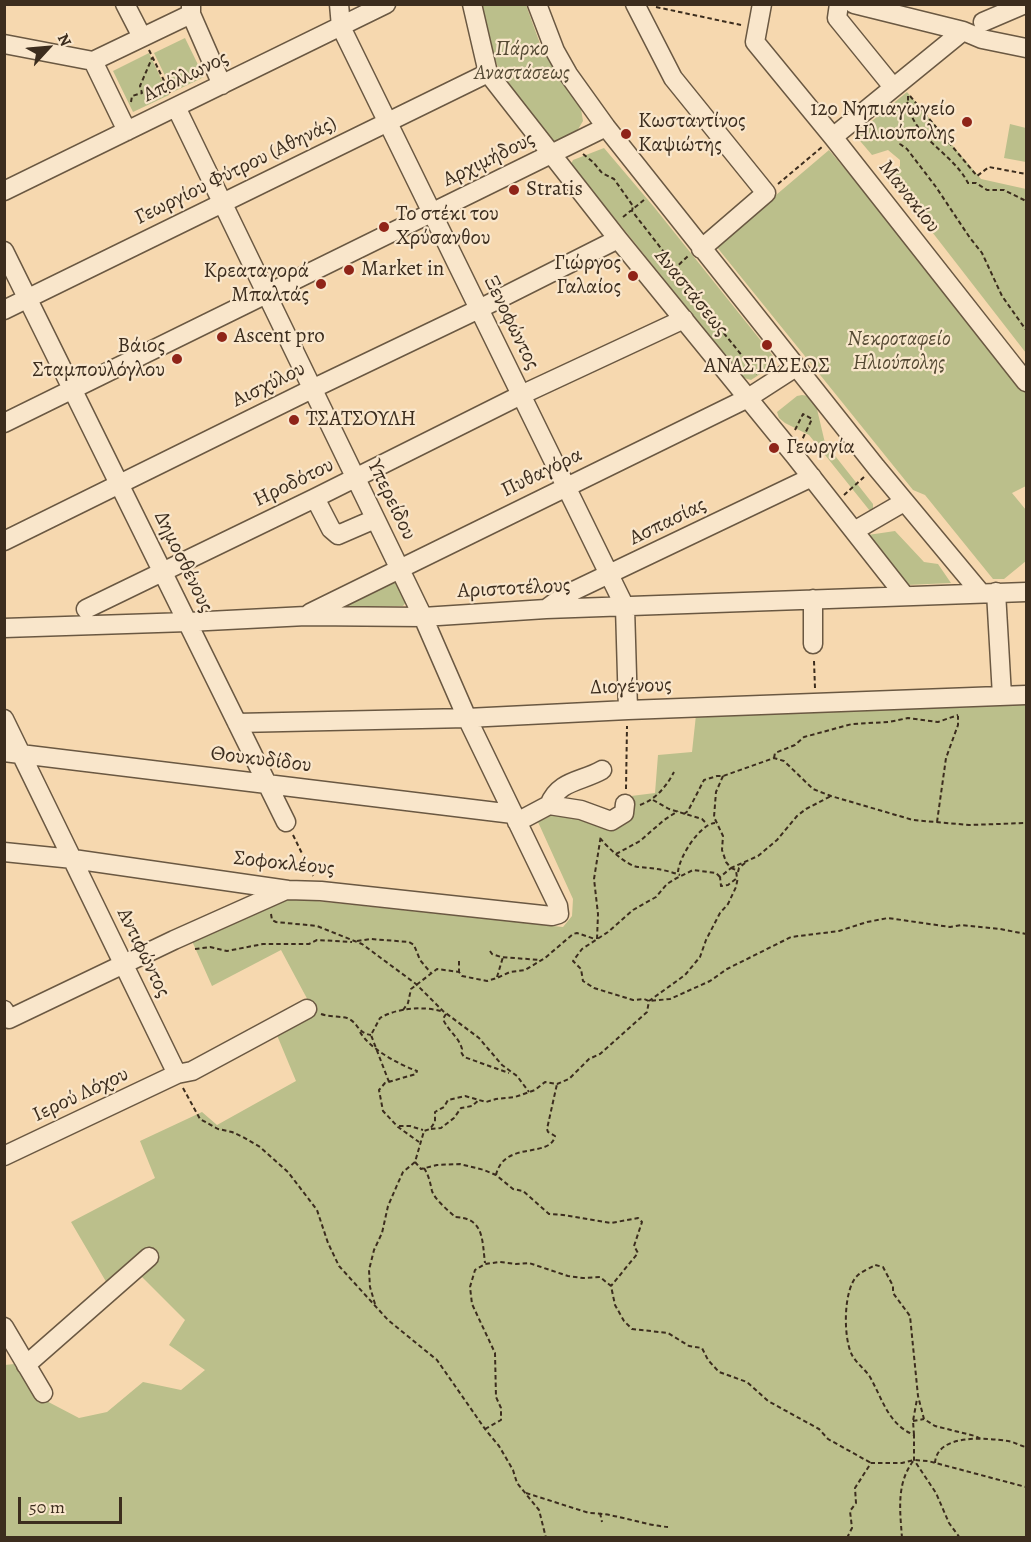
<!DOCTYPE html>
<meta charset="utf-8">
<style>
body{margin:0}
#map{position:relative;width:1031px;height:1542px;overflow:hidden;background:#f6d8af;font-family:Alegreya,serif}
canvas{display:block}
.frame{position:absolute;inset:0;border:6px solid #3c2d1e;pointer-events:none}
.north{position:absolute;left:18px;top:18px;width:60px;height:60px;-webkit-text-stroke:4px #f9e6cb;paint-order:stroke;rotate:64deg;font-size:16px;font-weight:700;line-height:24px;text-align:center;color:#3c2d1e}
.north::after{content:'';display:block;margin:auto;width:21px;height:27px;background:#3c2d1e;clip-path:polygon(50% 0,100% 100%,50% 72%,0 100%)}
.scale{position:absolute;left:18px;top:1497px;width:104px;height:27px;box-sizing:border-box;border:3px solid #3c2d1e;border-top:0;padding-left:8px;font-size:18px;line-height:21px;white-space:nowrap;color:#3c2d1e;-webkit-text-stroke:4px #f9e6cb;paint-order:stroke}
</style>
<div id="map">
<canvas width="1031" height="1542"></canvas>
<div class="frame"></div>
<div class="north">N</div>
<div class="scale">50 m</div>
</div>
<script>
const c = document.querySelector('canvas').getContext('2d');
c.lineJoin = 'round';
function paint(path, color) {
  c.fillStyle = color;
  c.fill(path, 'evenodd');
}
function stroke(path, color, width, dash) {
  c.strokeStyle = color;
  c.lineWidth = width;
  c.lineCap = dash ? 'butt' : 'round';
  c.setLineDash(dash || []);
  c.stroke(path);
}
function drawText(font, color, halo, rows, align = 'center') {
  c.font = font + ' Alegreya,serif';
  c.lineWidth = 4.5;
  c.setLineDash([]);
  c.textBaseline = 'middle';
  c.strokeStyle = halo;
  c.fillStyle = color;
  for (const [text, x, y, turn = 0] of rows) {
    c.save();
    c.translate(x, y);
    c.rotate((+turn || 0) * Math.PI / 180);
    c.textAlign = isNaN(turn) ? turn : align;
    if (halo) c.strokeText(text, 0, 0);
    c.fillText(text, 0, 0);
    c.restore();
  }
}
const green = new Path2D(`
 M482,5H526L543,52L581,109L583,121L577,131L557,142L551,140L501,75L494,57Z
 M185,38L204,77L173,92L154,53Z
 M149,53L169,95L133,112L113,71Z
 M907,92L981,179L1026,189V353L891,179L900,166V160L888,150L872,155L855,135Z
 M1010,124L1026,128V162L1004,158Z
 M604,148L654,207L774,357V365L751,380L744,378L571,164L573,160Z
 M829,150L952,296L1026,392V486L1012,493L1026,510V561L1004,579H993L925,495L913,490L716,246Z
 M802,395L808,396L817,409L825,443L873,504V511H870L809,435L785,423L779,418L777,412L797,396Z
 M895,531L924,562L938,564L951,583L907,585L868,535Z
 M394,576L407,601L403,606L348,607L345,601Z
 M1026,701V1537L5,1538V1365L14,1364L35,1395L79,1418L107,1412L143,1382L181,1390L205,1370L169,1345L185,1320L141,1276L108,1285L71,1222L155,1178L140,1141L202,1112L217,1125L296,1081L274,1028L311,1006L281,950L212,986L192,941L288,898L563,927L572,916L573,899L538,822L556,813L631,812V796L655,793L658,755L692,752L696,715Z`);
const path = new Path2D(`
 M656,7L741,25
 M149,50L170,93
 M908,96C907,136 952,151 968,183H976L987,190H1004L1026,201
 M910,96L977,176L989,167L1026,174
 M131,102L132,96L142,93L140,86L152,58
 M908,102L899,114L902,129L900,144L907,149L936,187L970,238L982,253L1002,296L1026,330
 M583,154L593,162L602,173L614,179L633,206L632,211L688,283V289L757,374
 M778,184L822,147
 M623,217L644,200
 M668,275L688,256
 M795,430L803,414L812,419L802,440
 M819,459L837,443
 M844,495L864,477
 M814,661L815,688
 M774,758L775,753L795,745L804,737L852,724L889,722L908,718L938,722L958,715
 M723,776L716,792L714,817L723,836L722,850L726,862L731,868L758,856L777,840L797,816L806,809L831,796
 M626,789L627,726
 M653,800L669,809L702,819L707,824
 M640,805C656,799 666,787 674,772
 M684,814L688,811L704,780L717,776H723L774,758L784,761L813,789L831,796L913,820L969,825L1026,823
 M937,822L946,758L958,725V716
 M293,835L313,876
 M600,838C607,847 627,866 638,867C653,868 667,870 680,875
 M616,854L640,841L664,820L678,811
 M731,868L736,870L737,878L728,885L721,886L720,877Z
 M678,872C679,857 700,824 715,823
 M738,872L739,868L745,863
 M720,877L716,873L693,870L675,879L667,884L656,897L633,910L608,932L582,949L573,961L581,969L583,981L594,988L633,1000L644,999L649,1001L670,999L710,981L727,969L791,937L839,931L867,922L888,918L950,927L961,925L1000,929L1026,934
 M271,914L272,920L276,922L317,926L362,944L416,984L443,1011L479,1038L502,1065L517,1076L529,1092
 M597,939L598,914L594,879L601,835
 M357,941L371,939L409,942L414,945L420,960L431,973
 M195,949L210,947L227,951L263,944H309L317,940L352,942
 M490,951L492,954L501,957L540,960
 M459,961V972
 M497,977L503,957
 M403,1010L408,1003L411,989L437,969L459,972L462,976L487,981L497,978L510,972L525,970L545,958L573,934L577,933L595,939
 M321,1014C330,1017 339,1016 347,1018C358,1022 357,1033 371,1035
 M446,1014L443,1019C448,1031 459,1037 462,1049L461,1052L464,1057L509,1073
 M360,1032C370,1049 398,1064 417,1071L416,1074L385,1083L379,1090L383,1111L398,1127L419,1142
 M389,1082L371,1035L380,1018C397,1008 422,1006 441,1011
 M183,1088L200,1119L218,1129L232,1132L243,1137L260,1147L288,1172L317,1210L328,1243L339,1266L388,1320L437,1360L485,1429L499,1446L513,1470L517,1483L539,1510L546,1538
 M399,1126H410L423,1130
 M431,1129L441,1128L454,1118L461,1108L472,1106L479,1100
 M415,1162L421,1169L437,1165L460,1164L484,1170L496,1175L513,1189L523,1191L549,1214L563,1215L611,1223L638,1218L642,1222L634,1246L638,1253L611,1286
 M424,1168C429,1176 430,1182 432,1191C435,1200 448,1210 455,1217C484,1218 482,1239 485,1263
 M496,1175C504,1140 550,1159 555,1136L548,1132L547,1129L557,1084
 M375,1304L370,1287L369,1270L374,1250L382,1233L388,1206L398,1183L403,1172L415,1162L424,1131L430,1129L435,1122V1112L444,1107L448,1100L465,1096L486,1102L496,1099L515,1097L535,1090L545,1082L557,1084L569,1079L589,1059L600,1054L647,1012L649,1001L685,975L700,957L706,940L720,913L728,904L736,887L738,877
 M913,1421L924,1419
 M485,1429L501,1420V1408L496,1397L495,1353L472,1304L470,1287L475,1270L485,1264L500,1262L516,1264L529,1263L568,1276L583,1278L600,1277L611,1286L615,1305L624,1321L632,1329L668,1333L689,1346L702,1348L708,1360L719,1372L747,1382L768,1401L819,1429L828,1439L871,1463
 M914,1435L913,1421L917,1399
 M935,1463C937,1433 987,1438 1008,1441C1015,1442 1020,1446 1026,1447
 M526,1493L589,1513C615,1513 642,1525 668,1527
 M600,1513L602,1522
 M847,1538L852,1528L850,1511L856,1503L855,1488L871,1463H902L914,1460
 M902,1538C900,1510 896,1483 914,1460L928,1461L1026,1487
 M960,1538L949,1523L936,1493L914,1460V1435C888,1424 883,1400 870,1377C865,1369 857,1364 852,1355C843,1338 843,1288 858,1275C863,1271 870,1268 875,1265L883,1267L893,1286V1293L910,1316L918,1396L924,1419L935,1426L975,1436L983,1440`);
const minor = new Path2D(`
 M125,4L142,37
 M191,4V14L222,85
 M339,4L341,27L625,607L628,710
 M472,4L488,73L618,239L795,456L905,596
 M537,4L555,51L568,74L606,127L876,467L980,592
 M635,4L673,78L766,193L701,249
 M762,4L755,42L833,137L1026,382
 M839,4L837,18L893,87
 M854,4L963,31L982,39L1026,48
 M983,22L1025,4
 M4,44L93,61
 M93,61L191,14
 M93,61L127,131
 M833,137L963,31
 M4,191L386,4
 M4,251L286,822
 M4,310L488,73
 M4,423L606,127
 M315,498L331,529L338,535L375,519
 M854,531L904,502
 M4,541L312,389L479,309L618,239
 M996,592L1002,696
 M813,599V644
 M86,609L315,498L521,395L684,319
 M546,609L565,595L812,477
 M310,613L748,398L796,367
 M4,628L188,622L306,616L423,617L546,609L1026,592
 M4,719L177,1074
 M237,723L467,718L628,710L1026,695
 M4,752L513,814
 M549,805C559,780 581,782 602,770
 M517,822L549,805L581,810L611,821L624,813L625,804
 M4,852L73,859L288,890L321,891L552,916L559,914L558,906L467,718L423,617L176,107
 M4,1010L9,1019L174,940L286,890
 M4,1156L177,1074L192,1071L307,1009
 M4,1327L43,1393
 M26,1365L149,1257`);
const markers = [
 [967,122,6,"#8f2418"],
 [626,134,6,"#8f2418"],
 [514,190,6,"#8f2418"],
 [384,227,6,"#8f2418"],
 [349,270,6,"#8f2418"],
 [633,276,6,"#8f2418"],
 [321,284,6,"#8f2418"],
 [222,337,6,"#8f2418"],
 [767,345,6,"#8f2418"],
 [177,359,6,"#8f2418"],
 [294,420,6,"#8f2418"],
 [774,448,6,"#8f2418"]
];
const parkNames = [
 ["Πάρκο",522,50],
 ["Αναστάσεως",522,74],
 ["Νεκροταφείο",899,340],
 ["Ηλιούπολης",899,364]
];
const streetNames = [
 ["Απόλλωνος",186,77,-26],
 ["Αρχιμήδους",489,160,-26],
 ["Γεωργίου Φύτρου (Αθηνάς)",236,171,-26],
 ["Μανακίου",909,197,52],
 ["Αναστάσεως",691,293,51],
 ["Ξενοφώντος",511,323,64],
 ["Αισχύλου",269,385,-26],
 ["Πυθαγόρα",542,473,-26],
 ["Ηροδότου",294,483,-26],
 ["Υπερείδου",391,500,64],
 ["Ασπασίας",668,522,-26],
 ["Δημοσθένους",183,562,64],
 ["Αριστοτέλους",514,589,-3],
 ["Διογένους",631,687,-2],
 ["Θουκυδίδου",261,760,7],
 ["Σοφοκλέους",284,864,6],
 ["Αντιφώντος",143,953,64],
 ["Ιερού Λόχου",81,1095,-25]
];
const poiNames = [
 ["12ο Νηπιαγωγείο",955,110,"right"],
 ["Ηλιούπολης",955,134,"right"],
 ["Κωσταντίνος",638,122],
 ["Καψιώτης",638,146],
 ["Stratis",526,190],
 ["Το στέκι του",396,215],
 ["Χρύσανθου",396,239],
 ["Γιώργος",621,264,"right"],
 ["Γαλαίος",621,288,"right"],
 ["Market in",361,270],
 ["Κρεαταγορά",309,272,"right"],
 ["Μπαλτάς",309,296,"right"],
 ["Ascent pro",234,337],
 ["Βάιος",165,347,"right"],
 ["Σταμπουλόγλου",165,371,"right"],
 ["ΑΝΑΣΤΑΣΕΩΣ",767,367,"center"],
 ["ΤΣΑΤΣΟΥΛΗ",306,420],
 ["Γεωργία",786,448]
];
paint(green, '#bbbf8b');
stroke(minor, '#6a5842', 21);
stroke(path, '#3c2d1e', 2, [4.5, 3]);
stroke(minor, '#f9e6cb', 18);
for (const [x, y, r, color] of markers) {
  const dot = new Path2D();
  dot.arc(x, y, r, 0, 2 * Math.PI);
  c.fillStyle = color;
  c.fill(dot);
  stroke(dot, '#f9e6cb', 2);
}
drawText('italic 21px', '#554a34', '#f9e6cb', parkNames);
drawText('21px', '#3c2d1e', '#f9e6cb', streetNames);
drawText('21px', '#3c2d1e', '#f9e6cb', poiNames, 'left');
</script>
